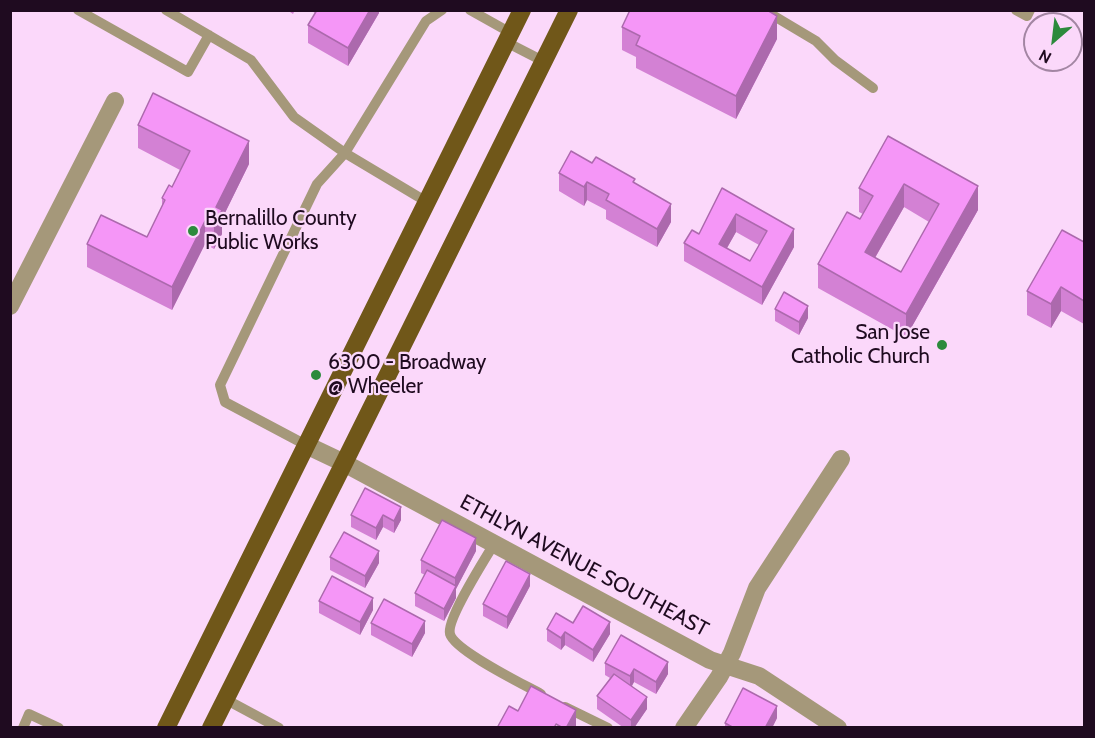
<!DOCTYPE html>
<style>
body{margin:0}
#map{position:relative;width:1095px;height:738px;overflow:hidden;background:#fbd8fa;font-family:Cabin,sans-serif}
canvas{display:block}
.frame{position:absolute;inset:0;border:12px solid #1f0b20;pointer-events:none}
.north{position:absolute;left:1023px;top:12px;width:60px;height:60px;box-sizing:border-box;background:#fbd8fa;border:2px solid #a386a3;border-radius:50%;rotate:208deg;font-size:16px;font-weight:700;line-height:24px;text-align:center;color:#1f0b20}
.north::after{content:'';display:block;margin:auto;width:21px;height:27px;background:#2c8a3c;clip-path:polygon(50% 0,100% 100%,50% 72%,0 100%)}
</style>
<div id="map">
<canvas width="1095" height="738"></canvas>
<div class="frame"></div>
<div class="north">N</div>
</div>
<script>
const c = document.querySelector('canvas').getContext('2d');
c.lineJoin = 'round';
function stroke(path, color, width, dash) {
  c.strokeStyle = color;
  c.lineWidth = width;
  c.lineCap = dash ? 'butt' : 'round';
  c.setLineDash(dash || []);
  c.stroke(path);
}
function paint(path, color) {
  c.fillStyle = color;
  c.fill(path, 'evenodd');
}
function drawText(font, color, halo, rows, align = 'center') {
  c.font = font + ' Cabin,sans-serif';
  c.lineWidth = 4.5;
  c.setLineDash([]);
  c.textBaseline = 'middle';
  c.strokeStyle = halo;
  c.fillStyle = color;
  for (const [text, x, y, turn = 0] of rows) {
    c.save();
    c.translate(x, y);
    c.rotate((+turn || 0) * Math.PI / 180);
    c.textAlign = isNaN(turn) ? turn : align;
    if (halo) c.strokeText(text, 0, 0);
    c.fillText(text, 0, 0);
    c.restore();
  }
}
const lane = new Path2D(`
 M78,10L188,72L209,35
 M166,10L251,60L294,117L345,153L427,202
 M470,10L511,33
 M764,10L816,41L835,60L873,88
 M1016,10L1027,16L1030,10
 M506,42L543,61
 M306,445L225,402L220,385L317,184L345,153L426,21L442,10
 M494,544C485,559 446,620 450,634C455,651 523,684 541,694
 M225,699L279,728
 M565,707L608,728
 M23,728L29,714L59,728`);
const street = new Path2D(`
 M10,306L115,101
 M306,445L344,463L710,660L759,676L838,728
 M684,728L719,677L732,653L757,588L841,459`);
const primary = new Path2D(`
 M166,728L522,10
 M211,728L344,463L569,10`);
const wall = new Path2D(`
 M287,10H295L293,14Z
 M310,10H379V13L348,66L308,43V25L315,13Z
 M622,27L777,39L736,119L636,68V57L622,50Z
 M138,125L249,164L222,219V234L214,249L205,244L172,310L87,267V244L147,237L162,206V198L172,187L180,170L138,148Z
 M888,136L978,210L906,337L818,288V264L860,219L863,214L859,212V188ZM904,207L929,222L901,272L875,258Z
 M592,163L635,184L671,222L657,247L606,219V210L587,200L584,206L559,191V173Z
 M722,188L794,247L762,305L684,261V243L699,234ZM736,232L759,245L750,261L727,248Z
 M1084,242V324L1061,311L1051,328L1027,315V291Z
 M775,309L808,318L799,335L775,321Z
 M365,488L401,520L394,533L383,527L376,540L351,527V515Z
 M476,551L456,589V598L444,621L415,606V593L425,575L421,573V560Z
 M330,557L379,563L365,588L330,570Z
 M530,586L507,629L483,616V604Z
 M319,601L373,610L360,635L319,613Z
 M371,623L425,633L412,657L371,635Z
 M573,623L610,634L593,662L565,645L561,650L547,641V629Z
 M605,663L668,674L656,694L634,682L632,686L647,709L634,728H624L597,709V696L610,678L605,675Z
 M777,718L772,728H725V723Z`);
const shadedWall = new Path2D(`
 M370,10H379V13L348,66V48Z
 M777,16V39L736,119V96Z
 M249,141V164L222,219V234L214,249V226L216,207Z
 M587,182V200L584,206V187Z
 M904,184V207L865,275V252Z
 M978,186V210L906,337V314Z
 M671,204V222L657,247V229Z
 M736,214V232L719,262V244Z
 M205,221V244L172,310V287Z
 M794,229V247L762,305V287Z
 M1061,287V311L1051,328V304Z
 M808,306V318L799,335V322Z
 M401,507V520L394,533V521Z
 M383,515V527L376,540V528Z
 M476,538V551L456,589V598L444,621V609L455,588V578Z
 M379,551V563L365,588V576Z
 M530,574V586L507,629V617Z
 M373,598V610L360,635V622Z
 M425,621V633L412,657V644Z
 M610,622V634L593,662V650Z
 M565,632V645L561,650V638Z
 M668,662V674L656,694V682Z
 M634,669V682L630,689V676Z
 M647,697V709L634,728H631V720Z
 M777,706V718L772,728H765Z
 M576,710V728H566Z`);
const building = new Path2D(`
 M317,10H370L348,48L308,25Z
 M630,10H767L777,16L736,96L636,45L640,36L622,27Z
 M153,93L249,141L216,207L222,210L214,226L205,221L172,287L87,244L101,215L147,237L165,200L162,198L169,185L172,187L190,151L138,125Z
 M888,136L978,186L906,314L818,264L847,212L860,219L873,196L859,188ZM904,184L939,204L901,272L865,252Z
 M571,151L592,163L596,157L635,179L633,182L671,204L657,229L606,200L609,194L587,182L584,187L559,173Z
 M722,188L794,229L762,287L684,243L692,230L699,234ZM736,214L767,231L750,261L719,244Z
 M1062,230L1084,242V301L1061,287L1051,304L1027,291Z
 M784,292L808,306L799,322L775,309Z
 M365,488L401,507L394,521L383,515L376,528L351,515Z
 M442,520L476,538L455,578L421,560Z
 M344,532L379,551L365,576L330,557Z
 M506,561L530,574L507,617L483,604Z
 M427,570L456,586L444,609L415,593Z
 M332,576L373,598L360,622L319,601Z
 M384,599L425,621L412,644L371,623Z
 M583,606L610,622L593,650L565,632L561,638L547,629L556,613L573,623Z
 M621,635L668,662L656,682L634,669L630,676L605,663Z
 M614,674L647,697L631,720L597,696Z
 M531,686L576,710L566,728H563L556,724L554,728H497L509,706L518,711Z
 M743,688L777,706L765,728H734L725,723Z`);
const markers = [
 [193,231,6,"#2c8a3c"],
 [942,345,6,"#2c8a3c"],
 [316,375,6,"#2c8a3c"]
];
const poiNames = [
 ["Bernalillo County",205,219],
 ["Public Works",205,243],
 ["San Jose",930,333,"right"],
 ["Catholic Church",930,357,"right"],
 ["6300 - Broadway",328,363],
 ["@ Wheeler",328,387]
];
const streetNames = [
 ["ETHLYN AVENUE SOUTHEAST",584,566,28]
];
stroke(lane, '#a5987a', 10);
stroke(street, '#a5987a', 18);
stroke(primary, '#705719', 18);
paint(wall, '#d381d4');
paint(shadedWall, '#ac69ad');
paint(building, '#f596f7');
stroke(building, '#ac69ad', 1.5);
for (const [x, y, r, color] of markers) {
  const dot = new Path2D();
  dot.arc(x, y, r, 0, 2 * Math.PI);
  c.fillStyle = color;
  c.fill(dot);
  stroke(dot, '#fbd8fa', 2);
}
drawText('21px', '#1f0b20', '#fbd8fa', poiNames, 'left');
drawText('21px', '#1f0b20', '#fbd8fa', streetNames);
</script>
